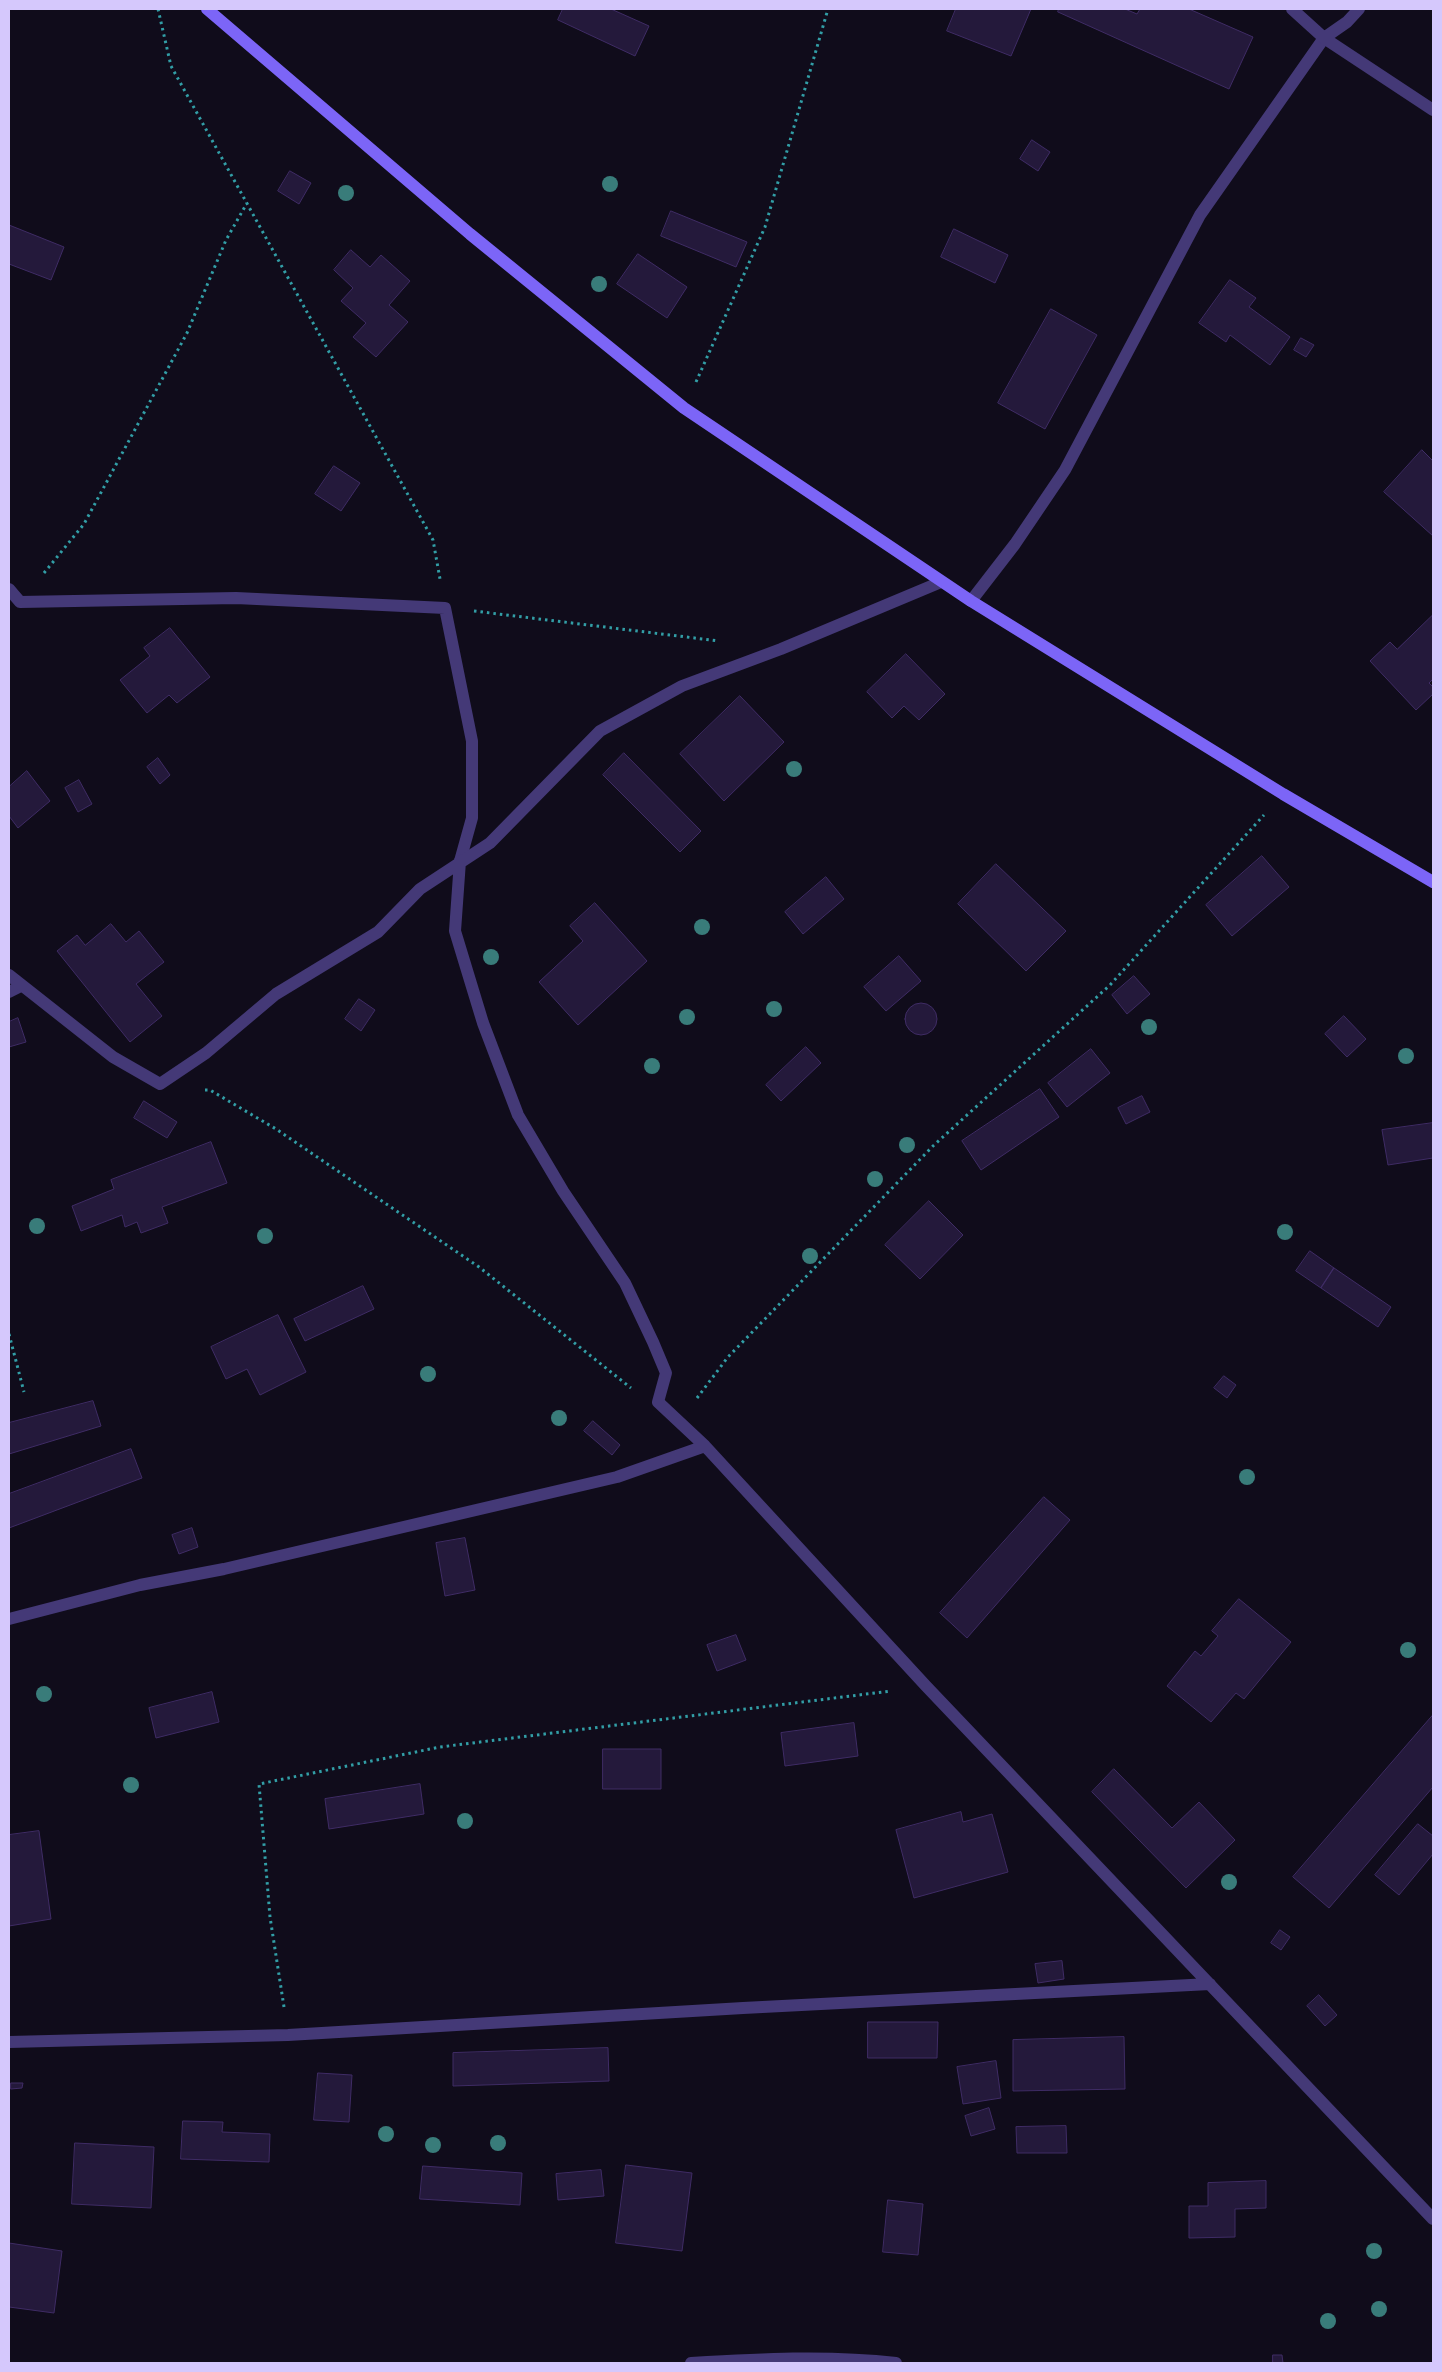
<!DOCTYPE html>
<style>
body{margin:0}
#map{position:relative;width:1442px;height:2372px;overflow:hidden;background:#100c1b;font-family:"Source Sans 3",sans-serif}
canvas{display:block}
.frame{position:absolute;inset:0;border:10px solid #d5c8fc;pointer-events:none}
</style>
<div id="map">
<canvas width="1442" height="2372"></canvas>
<div class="frame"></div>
</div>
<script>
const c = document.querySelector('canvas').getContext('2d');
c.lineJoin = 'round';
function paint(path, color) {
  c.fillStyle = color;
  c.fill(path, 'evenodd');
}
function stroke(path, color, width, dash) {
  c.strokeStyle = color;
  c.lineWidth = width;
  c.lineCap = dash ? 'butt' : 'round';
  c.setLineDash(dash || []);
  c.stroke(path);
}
const building = new Path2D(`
 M563,9H611L649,26L635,56L558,20Z
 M956,9H1031L1011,56L947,31Z
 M1059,9H1125L1137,14L1140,9H1189L1253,37L1229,89L1058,12Z
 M1032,140L1050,152L1038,171L1020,159Z
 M290,171L311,183L299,204L278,191Z
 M671,211L747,242L736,267L661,236Z
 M9,225L64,247L51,280L9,264Z
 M954,229L1008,255L995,283L941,257Z
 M351,250L370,267L381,255L410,281L389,305L408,322L376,357L353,337L366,323L341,301L353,288L334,270Z
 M638,254L687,287L667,318L617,284Z
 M1230,280L1256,298L1249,307L1290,337L1270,365L1230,335L1226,342L1199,323Z
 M1051,309L1097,335L1045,429L998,403Z
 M1301,338L1314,345L1306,357L1294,350Z
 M1422,450L1433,461V536L1384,492Z
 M334,466L360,483L341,511L315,494Z
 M1433,615V679L1429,683L1433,687V694L1416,710L1370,661L1390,642L1397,649Z
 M170,628L210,677L177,703L169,695L147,713L120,680L150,656L144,648Z
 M906,654L945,694L919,720L904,706L892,718L867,692Z
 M740,696L784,742L724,801L680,754Z
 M624,753L701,831L680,852L603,775Z
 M158,758L170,775L160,784L147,767Z
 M27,771L50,801L18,828L9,816V787Z
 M79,780L92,804L78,812L65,788Z
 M1262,856L1289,887L1232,936L1206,905Z
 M996,864L1066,931L1026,971L958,904Z
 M826,877L844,899L803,934L785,912Z
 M595,903L647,961L578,1025L539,982L583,941L570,926Z
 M111,924L126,942L139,931L164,962L136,984L162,1016L130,1042L57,951L77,935L85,945Z
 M899,956L921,981L886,1011L864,987Z
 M1134,976L1150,994L1127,1014L1112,995Z
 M359,999L375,1010L361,1031L345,1019Z
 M905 1019a16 16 0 1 1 32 0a16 16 0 1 1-32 0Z
 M1344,1016L1366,1039L1347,1057L1325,1034Z
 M18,1018L26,1042L9,1047V1022Z
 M806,1047L821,1063L781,1101L766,1085Z
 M1091,1049L1110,1073L1067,1107L1048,1083Z
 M1040,1089L1059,1117L981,1170L962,1141Z
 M1142,1096L1150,1112L1126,1124L1118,1108Z
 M144,1101L177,1122L167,1138L134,1118Z
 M1433,1123V1158L1388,1165L1382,1130Z
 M211,1142L227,1183L162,1207L168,1223L141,1233L137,1222L125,1227L122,1215L81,1231L72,1206L114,1189L111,1180Z
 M929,1201L963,1235L920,1279L885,1245Z
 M1310,1251L1334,1268L1321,1288L1296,1271Z
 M1334,1268L1391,1307L1378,1327L1321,1288Z
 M363,1286L374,1309L305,1341L294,1319Z
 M278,1315L306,1372L260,1395L247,1369L226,1379L211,1347Z
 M1224,1376L1236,1385L1227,1398L1214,1388Z
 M93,1401L101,1426L9,1454V1423Z
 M593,1421L620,1445L612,1455L584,1431Z
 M131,1449L142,1478L9,1528V1494Z
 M1044,1497L1070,1520L967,1638L940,1613Z
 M192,1528L198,1547L179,1554L172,1535Z
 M465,1538L475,1590L445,1596L436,1543Z
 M1239,1599L1291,1642L1244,1699L1236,1693L1211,1722L1167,1686L1195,1651L1201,1656L1218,1636L1212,1631Z
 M736,1635L746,1660L717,1671L707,1645Z
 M212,1692L219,1722L156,1738L149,1708Z
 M1433,1715V1787L1329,1908L1293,1877Z
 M854,1723L858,1756L785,1766L781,1733Z
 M603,1749H661V1789H603Z
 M1114,1769L1172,1828L1199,1802L1235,1840L1186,1888L1092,1792Z
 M420,1784L424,1814L329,1829L325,1799Z
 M961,1812L963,1822L992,1814L1008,1872L914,1898L896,1830Z
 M1418,1824L1433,1836V1854L1399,1895L1375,1875Z
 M39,1831L51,1919L9,1926V1835Z
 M1280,1930L1290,1937L1281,1950L1271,1943Z
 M1062,1961L1064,1979L1038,1983L1035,1964Z
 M1319,1995L1337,2015L1325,2026L1307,2006Z
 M868,2022H938L937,2058H868Z
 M1124,2037L1125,2089L1013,2091V2040Z
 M608,2048L609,2081L453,2086V2053Z
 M996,2061L1001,2098L963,2104L957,2067Z
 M318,2073L352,2075L349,2122L314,2120Z
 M11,2083H23L22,2088L11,2089Z
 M989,2108L995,2129L971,2136L965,2116Z
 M183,2121L223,2122L222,2132L270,2134L269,2162L181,2159Z
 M1066,2126L1067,2153H1017L1016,2127Z
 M75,2143L154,2147L151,2208L72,2204Z
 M626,2165L692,2173L682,2251L616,2243Z
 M423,2166L522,2173L520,2205L420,2199Z
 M601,2170L604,2196L558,2200L556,2174Z
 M1266,2181V2208L1235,2209V2237L1189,2238V2206H1208V2183Z
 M888,2200L923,2204L918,2255L883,2252Z
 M9,2243L62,2251L54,2313L9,2307Z
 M1273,2355H1282L1283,2363H1273Z`);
const path = new Path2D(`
 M158,9L171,66L433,540L440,579
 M696,382L765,227L828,9
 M44,573L84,524L187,333L226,240L247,203
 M474,611L719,641
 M205,1090H210L276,1129L479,1267L631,1388
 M9,1334L24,1392
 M697,1398L728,1357L933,1146L1110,985L1264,815
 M284,2007L270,1917L259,1784L440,1747L891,1691`);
const lane = new Path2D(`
 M9,589L20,602L236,598L445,608L472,741V818L460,861
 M971,601L1015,544L1065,470L1200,215L1324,38
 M9,992L21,986`);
const street = new Path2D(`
 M1292,9L1324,38L1433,110
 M1324,38L1347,22L1359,9
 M460,861L455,931L483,1023L518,1115L563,1191L625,1283L653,1342L666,1373L658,1402L705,1446L926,1686L1433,2219
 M9,975L113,1057L160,1084L206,1053L276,994L378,932L420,889L490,843L600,731L682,686L781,649L941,582
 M9,1619L140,1585L224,1569L617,1477L705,1446
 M9,2042L288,2035L743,2008L1210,1984
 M691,2363C758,2359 828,2355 896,2363`);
const secondary = new Path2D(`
 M207,9L470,234L684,408L971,601L1283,794L1433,882`);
const trees = [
 [610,184],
 [346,193],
 [599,284],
 [794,769],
 [702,927],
 [491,957],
 [774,1009],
 [687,1017],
 [1149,1027],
 [1406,1056],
 [652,1066],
 [907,1145],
 [875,1179],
 [37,1226],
 [1285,1232],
 [265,1236],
 [810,1256],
 [428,1374],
 [559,1418],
 [1247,1477],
 [1408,1650],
 [44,1694],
 [131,1785],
 [465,1821],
 [1229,1882],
 [386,2134],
 [498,2143],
 [433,2145],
 [1374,2251],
 [1379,2309],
 [1328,2321]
];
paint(building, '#24193b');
stroke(building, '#3f2c65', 1);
stroke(path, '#329ea6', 3, [2.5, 4]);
stroke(lane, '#443977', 12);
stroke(street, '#443977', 12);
stroke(secondary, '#7c65f7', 12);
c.fillStyle = '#397c7a';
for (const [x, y] of trees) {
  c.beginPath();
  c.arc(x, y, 8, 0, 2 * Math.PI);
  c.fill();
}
</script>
